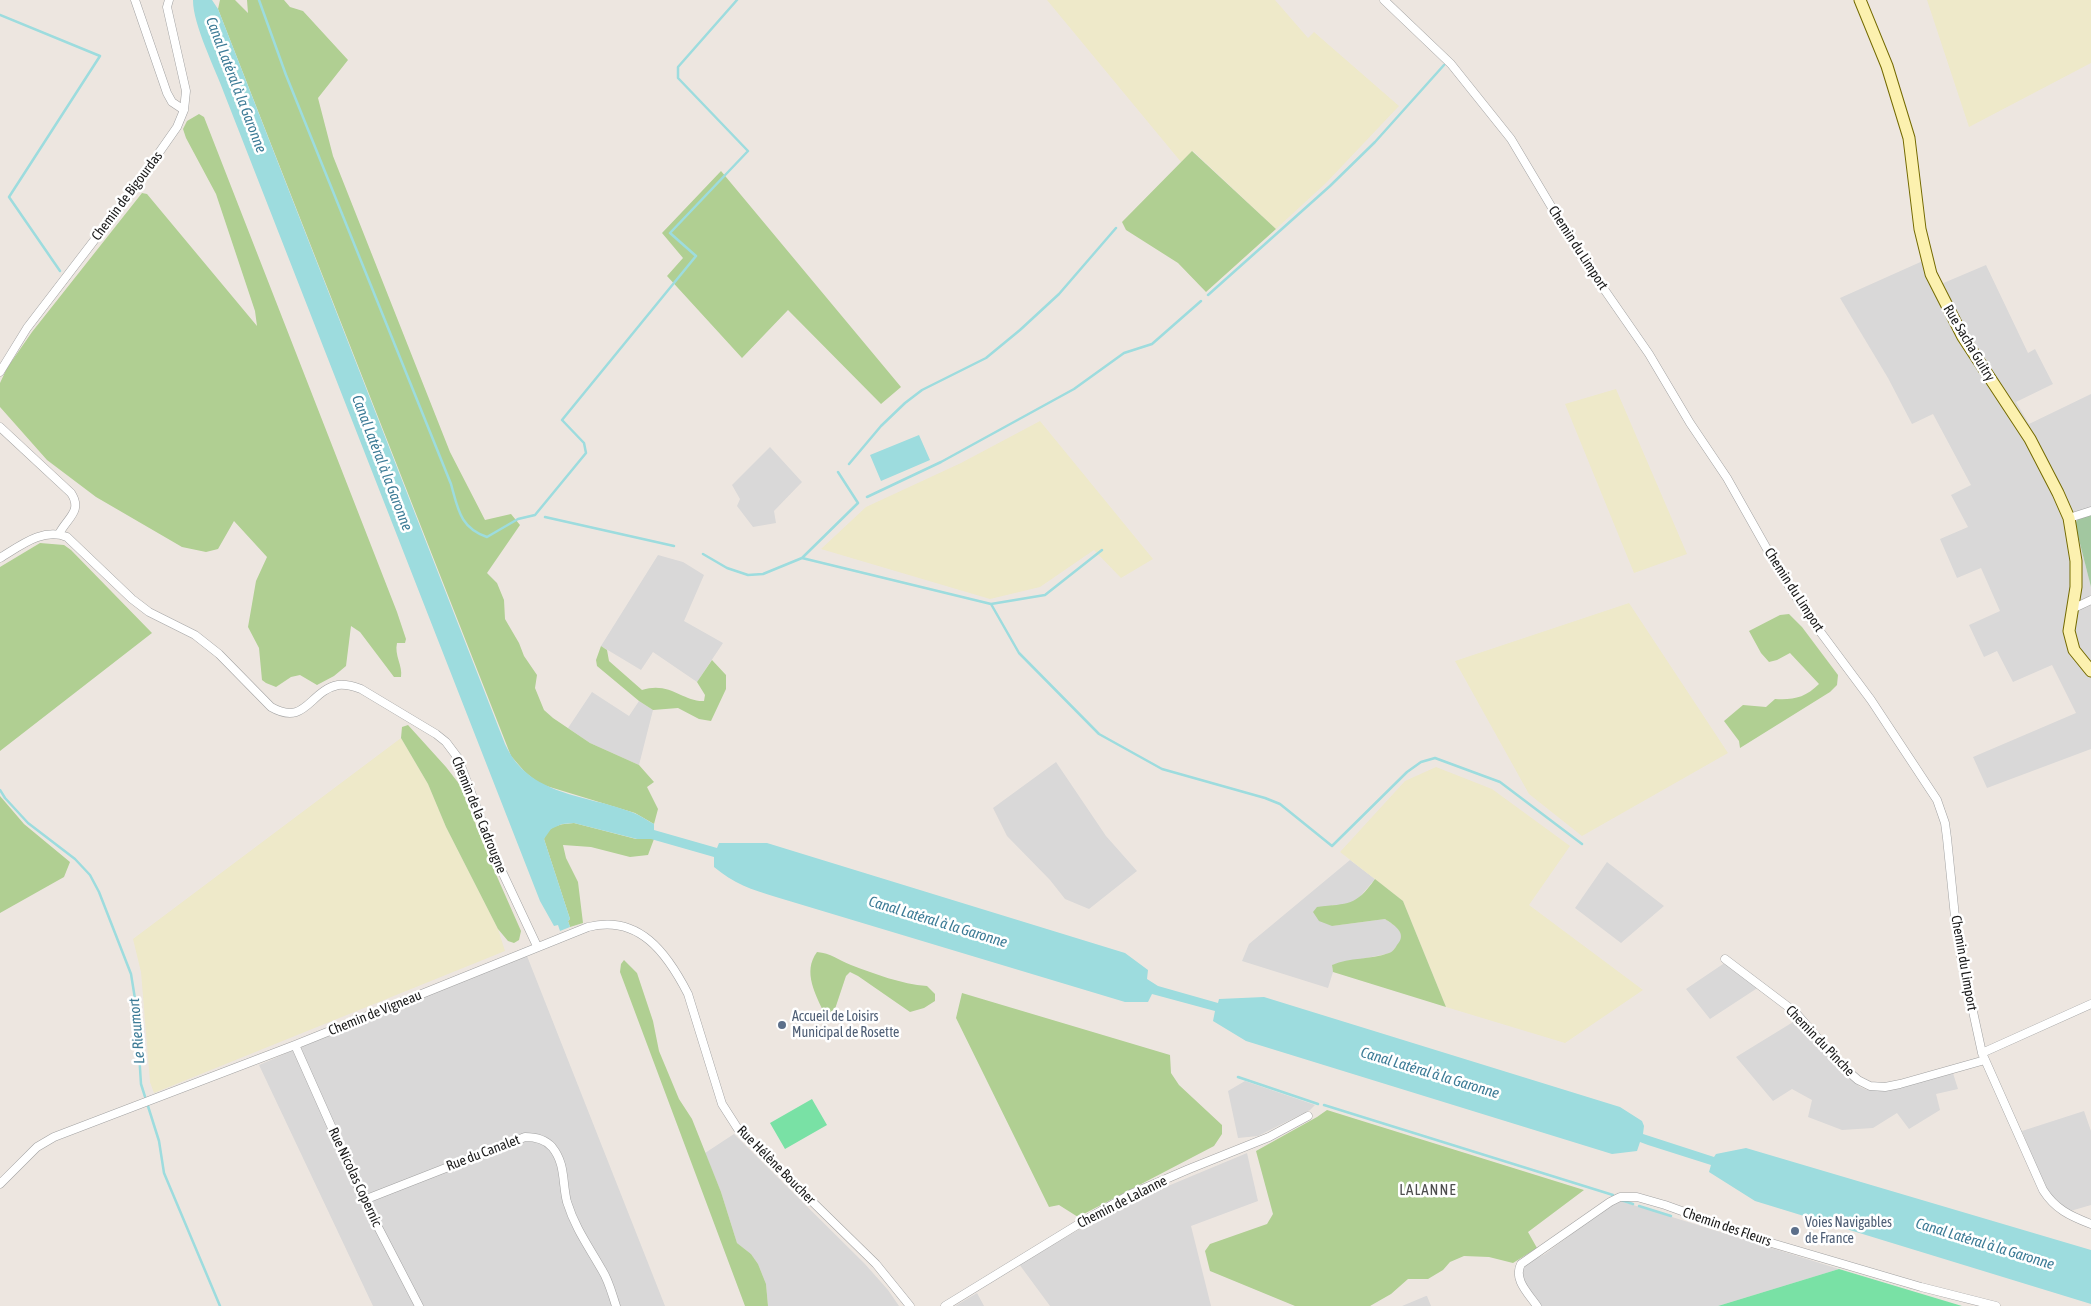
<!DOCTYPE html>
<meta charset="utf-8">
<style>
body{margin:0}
canvas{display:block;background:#ede6e0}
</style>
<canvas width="2091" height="1306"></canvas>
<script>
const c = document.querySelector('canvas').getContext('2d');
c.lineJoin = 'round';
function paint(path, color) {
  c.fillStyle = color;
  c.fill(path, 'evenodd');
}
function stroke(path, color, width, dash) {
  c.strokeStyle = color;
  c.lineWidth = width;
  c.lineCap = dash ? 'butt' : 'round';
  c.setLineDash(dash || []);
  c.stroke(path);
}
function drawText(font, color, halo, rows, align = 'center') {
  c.font = font + ' "Asap Condensed",sans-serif';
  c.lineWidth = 5;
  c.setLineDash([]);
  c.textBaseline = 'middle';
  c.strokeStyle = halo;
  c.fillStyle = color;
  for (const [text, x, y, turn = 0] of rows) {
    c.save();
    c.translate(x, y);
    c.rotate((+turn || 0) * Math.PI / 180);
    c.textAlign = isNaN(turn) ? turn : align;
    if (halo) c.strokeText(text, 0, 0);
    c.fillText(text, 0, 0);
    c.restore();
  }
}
const residential = new Path2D(`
 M1925,260L1934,287L1986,265L2028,353L2035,349L2053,384L2016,402L2029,424L2091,394V514L2075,524L2091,587V749L1987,788L1973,757L2076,713L2052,665L2013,682L1997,651L1984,657L1969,625L2000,611L1981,568L1957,578L1940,539L1968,527L1951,495L1971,485L1933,414L1912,424L1888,378L1840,298Z
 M770,447L802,482L774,511L776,523L753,527L737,506L740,499L732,485Z
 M658,555L683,562L704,575L684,621L723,643L697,682L653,652L641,670L601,646Z
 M592,692L629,716L639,701L653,710L639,765L590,743L568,728Z
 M1056,762L1106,836L1137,871L1089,909L1065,899L1050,880L1007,836L993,808Z
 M1350,860L1375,879L1358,899L1347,905H1332V926L1385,919L1398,928L1402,936L1401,941L1391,953L1332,965L1333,972L1328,988L1242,961L1249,944Z
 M1607,862L1664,906L1621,943L1575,908Z
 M527,956L665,1306H373L259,1065L338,1031Z
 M1726,962L1759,987L1710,1019L1686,989Z
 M1798,1019L1844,1072L1860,1087L1867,1090H1883L1952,1070L1958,1089L1936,1094L1940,1110L1909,1129L1897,1113L1873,1128L1842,1130L1808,1117L1812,1100L1792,1089L1773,1101L1736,1057Z
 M1245,1081L1315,1105L1310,1110L1258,1136L1238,1138L1228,1091Z
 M2084,1111L2091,1131V1205L2067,1212L2052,1198L2044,1185L2022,1131Z
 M734,1134L865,1264L888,1290L899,1306H768L766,1284L758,1264L751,1254L737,1243L721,1192L705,1153Z
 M1247,1153L1258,1201L1191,1226L1211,1306H1050L1019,1264L1120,1206Z
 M1617,1200L1672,1217L1839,1269L1718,1306H1541L1522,1278L1523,1269L1529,1262L1545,1254Z
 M977,1293L984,1306H955Z
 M1427,1296L1431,1306H1402L1426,1296Z`);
const farmland = new Path2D(`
 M1047,0H1275L1308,38L1314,32L1399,106L1326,183L1276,229L1193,151L1181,162Z
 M1927,0H2091V63L1969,127Z
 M1616,389L1687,554L1634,573L1565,404Z
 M1040,421L1153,559L1121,578L1094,550L1040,587L990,599L821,549L866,507L961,463Z
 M1629,603L1728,753L1582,836L1529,794L1455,661Z
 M401,738L428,784L446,827L498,929L505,951L154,1093L150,1082L141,972L133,939Z
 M1436,767L1492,789L1570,846L1529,905L1643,990L1565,1043L1446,1007L1403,901L1340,852L1405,781Z`);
const forest = new Path2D(`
 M220,0H235L248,13L247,0H284L290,7L303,11L348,60L318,98L333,156L450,452L485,520L511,514L520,525L487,573L497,583L504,600L505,619L519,643L524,656L537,675L535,688L544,710L553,718L590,743L639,765L654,782L647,787L658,809L654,824L635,813L540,784L525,772L511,756L218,9Z
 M199,114L204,117L397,612L406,639L405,643H397C394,655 403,666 401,677H394L360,632L351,626L346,666L334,676L317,685L300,675L291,677L276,687L266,683L262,680L259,648L248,627L256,581L267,557L234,521L218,549L206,552L182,547L96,497L47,460L0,407V383L7,368L32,332L142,193L147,194L257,326L255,311L216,194L186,138L183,129L187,121Z
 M1192,151L1276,229L1206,292L1178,263L1126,230L1122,222Z
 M721,171L901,387L881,404L788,310L742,358L667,276L683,258L662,233Z
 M40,543L64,545L71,550L152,633L0,751V567Z
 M1789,614L1802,627L1838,675L1837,685L1830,692L1740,748L1739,741L1724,721L1743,705L1766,707L1775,699C1793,700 1805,698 1819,684L1790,653L1777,660L1769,662L1761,653L1749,631L1780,615Z
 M601,646L607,650L609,661L642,690C670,681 683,702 704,701L705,695L697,682L712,660L726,675V689L711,721L699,719L678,708L653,710L639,701L597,666L596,660Z
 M408,725L446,767L460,785L491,863L521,931L519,940L514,943L508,941L498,929L446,827L428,784L401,738L402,727Z
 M0,796L24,824L70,862L64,877L0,913Z
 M574,823L636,839H654L648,855L630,857L591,847L563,845L566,858L578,882L583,923L570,927L568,921L570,919L544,839C548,825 562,824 574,823Z
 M1375,879L1403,901L1446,1007L1333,972L1332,965C1350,957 1370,960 1389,953C1393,952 1395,948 1397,945C1408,933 1394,925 1385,919L1332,926L1319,921L1313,912L1317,907C1349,903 1355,907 1375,879Z
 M817,952C831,953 838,960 851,965C875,974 901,984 927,986L935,994V1001L924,1008L910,1012L858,976L850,972L846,976L835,1009L825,1015C816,995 802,972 817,952Z
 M624,960L637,973L653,1021L659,1051L679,1099L692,1119L721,1192L737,1243L751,1254L758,1264L766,1284L768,1306H745L620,972L621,964Z
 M962,993L1170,1055L1171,1073L1179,1085L1222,1125V1134L1214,1146L1078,1217L1059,1205L1049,1207L956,1018Z
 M1327,1110L1584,1190L1528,1232L1537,1248L1513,1263L1489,1257L1464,1256L1450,1262L1443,1270L1428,1279H1408L1391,1294L1370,1306H1295L1210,1271L1205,1251L1210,1244L1267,1224L1273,1214L1256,1151L1317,1117Z`);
const cemetery = new Path2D(`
 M2091,514V587L2075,524L2079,517Z`);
const pitch = new Path2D(`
 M812,1099L827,1125L785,1149L770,1123Z
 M1839,1269L1962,1306H1718Z`);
const water = new Path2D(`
 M193,0H212L218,9L505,744C529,797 586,794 634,813C641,816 648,821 654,824V830L717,848L719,843H767L1125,953L1148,970L1147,979L1158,986L1218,1003L1219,999L1264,997L1620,1107L1642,1121L1644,1126L1643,1134L1714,1157L1716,1154L1746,1148L2091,1250V1304L1755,1201L1709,1172L1711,1165L1648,1145L1640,1142L1637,1151L1612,1154L1246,1041L1213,1021L1215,1011L1152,994L1148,1002H1125L776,897C752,890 733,883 714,867V857L651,839H637L574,823L562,824L551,829L544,839L570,919L568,921L570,927L560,931L558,925L554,926L540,901L224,93C215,68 193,25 193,0Z
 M919,435L930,460L881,481L870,455Z`);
const stream = new Path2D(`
 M259,0L286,75L451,484C458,509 460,528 487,537L518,519L535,515L586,453L584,443L562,420L696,256L670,233L748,151L678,78V67L737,0
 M0,15L100,56L9,197L60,271
 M1208,295L1330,186L1375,142L1444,65
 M849,464L881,426L905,403L922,390L986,358L1020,330L1059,294L1116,228
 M867,497L941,462L1074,389L1124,353L1152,344L1201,301
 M545,517L674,546
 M703,554L727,568L748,575L763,574L802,558L991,604L1019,653L1099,734L1162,769L1265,798L1280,804L1332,846L1407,772L1421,762L1435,758L1500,782L1582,844
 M802,558L858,503L838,472
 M991,604L1045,595L1102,550
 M0,790L5,798L28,823L75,859L90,875L99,892L131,974L136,1005L141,1084L159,1141L164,1173L220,1306
 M1238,1077L1318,1104
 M1324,1105L1613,1195
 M1621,1200L1633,1204
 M1639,1206L1671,1216`);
const street = new Path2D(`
 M135,0L167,93L172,102L184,110
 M1384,0L1451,64L1511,139L1579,253L1649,354L1690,423L1727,478L1780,572L1807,614L1871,700L1937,800L1945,823L1947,838L1955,917L1961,956L1982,1053L2043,1190C2055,1209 2070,1216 2091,1224
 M0,372L27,328L135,187L177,127L184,110L186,91L167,7L169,0
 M0,427L71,493C83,511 67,518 59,534
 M2069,518L2091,511
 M0,558C20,546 43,527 67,537L132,599L149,612L195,635L219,654L271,707C306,727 309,691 338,685C346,684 353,686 361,689L436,734L446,742L458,758L497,861L537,946
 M2072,609L2091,600
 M1725,959L1795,1012L1842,1066L1858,1080L1870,1086L1885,1087L1900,1084L1985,1060
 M295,1045L364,1200L419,1306
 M1982,1053L2091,1004
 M0,1184L37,1147L54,1137L295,1045L588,927C639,914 667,953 688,994L722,1104L738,1129L876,1264L910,1306
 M364,1200L525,1137C535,1137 545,1139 552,1147C566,1164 562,1183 567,1202C575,1228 589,1247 602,1270C609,1281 612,1294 616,1306
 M945,1306L1087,1219L1131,1194L1189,1169L1269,1137L1308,1116
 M1537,1306C1528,1293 1513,1279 1521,1264L1610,1202L1620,1197H1637L1665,1205L1768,1242L1921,1287L1996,1306`);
const secondary = new Path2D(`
 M1860,0L1887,66L1909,138L1920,229L1931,274L1963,337L2030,439L2058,493L2069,518L2076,561V587L2069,631L2074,650L2091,671`);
const markers = [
 [782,1025,5,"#5c6f8a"],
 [1795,1231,5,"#5c6f8a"]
];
const streetNames = [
 ["Chemin de Bigourdas",127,196,-53],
 ["Chemin du Limport",1578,248,57],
 ["Rue Sacha Guitry",1969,343,59],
 ["Chemin du Limport",1794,590,57],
 ["Chemin de la Cadrougne",479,815,68],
 ["Chemin du Limport",1964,963,80],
 ["Chemin de Vigneau",375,1013,-22],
 ["Chemin du Pinche",1820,1041,46],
 ["Rue du Canalet",483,1153,-21],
 ["Rue Hélène Boucher",776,1165,45],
 ["Rue Nicolas Copernic",355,1177,65],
 ["Chemin de Lalanne",1122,1202,-27],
 ["Chemin des Fleurs",1727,1227,19]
];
const serviceNames = [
 ["Accueil de Loisirs",792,1017],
 ["Municipal de Rosette",792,1033],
 ["Voies Navigables",1805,1223],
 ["de France",1805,1239]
];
const waterNames = [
 ["Canal Latéral à la Garonne",236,85,69],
 ["Canal Latéral à la Garonne",382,463,69],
 ["Canal Latéral à la Garonne",938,922,17],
 ["Le Rieumort",137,1031,-95],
 ["Canal Latéral à la Garonne",1430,1073,17],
 ["Canal Latéral à la Garonne",1985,1244,17]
];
const neighbourhoodNames = [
 ["LALANNE",1428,1190]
];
paint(residential, '#d9d8d8');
paint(farmland, '#eee9c9');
paint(forest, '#b0cf92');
paint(cemetery, '#a2c7a0');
paint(pitch, '#79e1a5');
paint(water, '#9ddcde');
stroke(stream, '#9ddcde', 2.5);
stroke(street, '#a2a2a2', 9);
stroke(secondary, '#746a00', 13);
stroke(street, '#fff', 8);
stroke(secondary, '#fcf1af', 11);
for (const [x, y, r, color] of markers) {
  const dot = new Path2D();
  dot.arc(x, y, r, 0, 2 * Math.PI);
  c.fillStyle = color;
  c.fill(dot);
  stroke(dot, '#fff', 2);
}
drawText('14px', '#1b1b1b', '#fff', streetNames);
drawText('14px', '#4e5e75', '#fff', serviceNames, 'left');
drawText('italic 15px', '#3c7b96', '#fff', waterNames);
c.letterSpacing = '1px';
drawText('15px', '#4e4e4e', '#fff', neighbourhoodNames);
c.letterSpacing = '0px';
</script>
